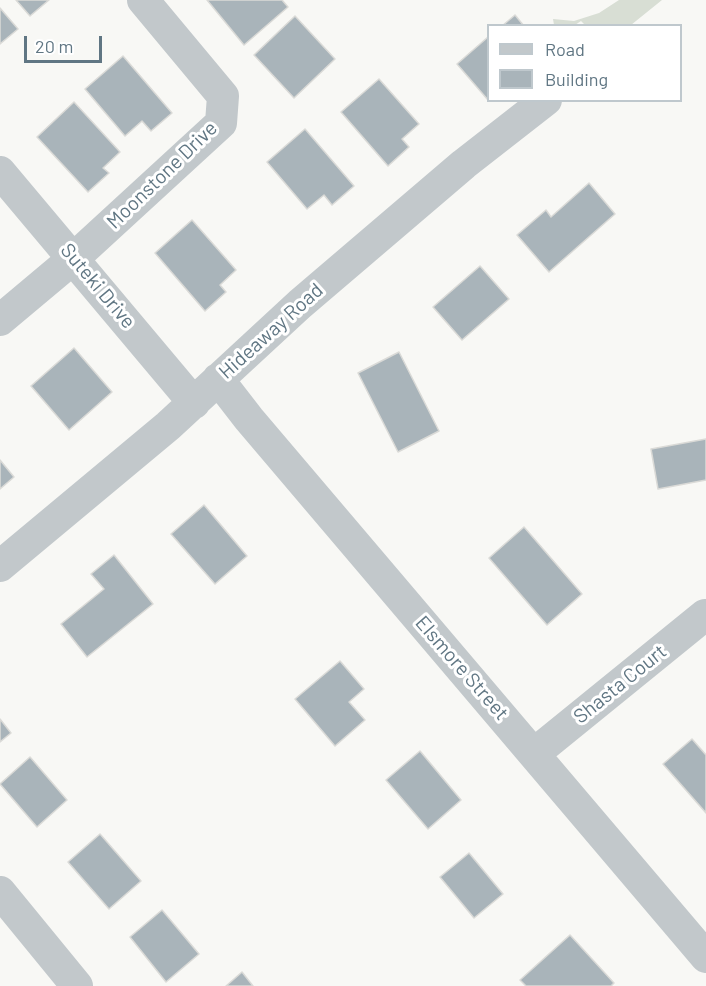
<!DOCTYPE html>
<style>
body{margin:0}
#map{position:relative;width:706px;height:986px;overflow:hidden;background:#f8f8f5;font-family:Barlow,sans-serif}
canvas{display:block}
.legend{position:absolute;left:487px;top:24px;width:195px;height:78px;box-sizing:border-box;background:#fff;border:2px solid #bfc8cd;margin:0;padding:8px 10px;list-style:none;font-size:18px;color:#607683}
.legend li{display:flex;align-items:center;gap:12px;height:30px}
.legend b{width:30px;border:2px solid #bfc8cd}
.scale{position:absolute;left:24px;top:36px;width:78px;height:27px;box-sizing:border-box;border:3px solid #607683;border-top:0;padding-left:8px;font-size:18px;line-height:21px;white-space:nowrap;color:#607683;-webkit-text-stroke:4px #fff;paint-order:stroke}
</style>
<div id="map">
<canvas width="706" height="986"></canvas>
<ul class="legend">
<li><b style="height:8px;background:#c2c8cb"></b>Road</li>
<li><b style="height:16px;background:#a9b4ba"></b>Building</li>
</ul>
<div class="scale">20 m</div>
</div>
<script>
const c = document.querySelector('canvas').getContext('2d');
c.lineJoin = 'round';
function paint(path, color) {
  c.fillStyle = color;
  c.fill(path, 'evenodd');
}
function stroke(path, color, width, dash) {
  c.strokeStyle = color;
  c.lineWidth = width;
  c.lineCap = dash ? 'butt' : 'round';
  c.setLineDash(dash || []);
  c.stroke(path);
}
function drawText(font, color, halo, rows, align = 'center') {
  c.font = font + ' Barlow,sans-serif';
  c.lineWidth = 6;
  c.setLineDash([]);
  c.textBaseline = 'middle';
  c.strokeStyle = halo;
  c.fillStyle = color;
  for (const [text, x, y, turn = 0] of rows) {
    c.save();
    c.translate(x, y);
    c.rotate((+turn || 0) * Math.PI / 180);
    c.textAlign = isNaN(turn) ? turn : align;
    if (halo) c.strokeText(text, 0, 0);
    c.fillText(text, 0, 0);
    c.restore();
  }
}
const green = new Path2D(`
 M619,0H662L631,25H585L581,21L575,25H554L553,19L574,21L599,13Z`);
const building = new Path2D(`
 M16,0H49L30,16Z
 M207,0H282L288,7L244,45Z
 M0,8L18,29L0,44Z
 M515,15L524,26H502Z
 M295,16L335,59L294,98L254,55Z
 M488,37V100L457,64Z
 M123,56L172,113L151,131L142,121L125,136L85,89Z
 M379,79L419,124L402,139L409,147L388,166L341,112Z
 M74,102L120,152L103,168L109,173L88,192L37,137Z
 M305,129L354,186L332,205L324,195L307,209L267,162Z
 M589,183L615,214L549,272L517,235L546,210L551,217Z
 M192,220L236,270L220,285L226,292L205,311L155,253Z
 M480,266L509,299L462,340L433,307Z
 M74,348L112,392L69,430L31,386Z
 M399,352L439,431L398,452L358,373Z
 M706,439V480L658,489L651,449Z
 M0,460L14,477L0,489Z
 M204,505L247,556L215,584L171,534Z
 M524,527L582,594L547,625L489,558Z
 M114,555L153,604L87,657L61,624L104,589L91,574Z
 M340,661L364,689L349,702L365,720L335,746L295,699Z
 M0,719L11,733L0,742Z
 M692,739L706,755V813L663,764Z
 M420,751L461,800L428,829L386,780Z
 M30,757L67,800L37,827L0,784Z
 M100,834L141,881L109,909L68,862Z
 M469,853L503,894L474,918L440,877Z
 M162,910L199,954L166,982L130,937Z
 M570,935L614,983L611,986H526L520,980Z
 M242,972L253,986H226Z`);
const minor = new Path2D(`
 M0,172L194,403
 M0,320L74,258L221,123L223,96L143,0
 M218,379L249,419L706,957
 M0,566L168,426L300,304L464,164L546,100
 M535,753L705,615
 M0,892L77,986`);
const streetNames = [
 ["Moonstone Drive",162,175,-44],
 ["Suteki Drive",98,286,50],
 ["Hideaway Road",271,331,-42],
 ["Elsmore Street",462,668,49],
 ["Shasta Court",620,684,-39]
];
paint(green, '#d8ded4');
paint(building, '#a9b4ba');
stroke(building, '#dadad7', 1.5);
stroke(minor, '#c2c8cb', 32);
drawText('20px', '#607683', '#fff', streetNames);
</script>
